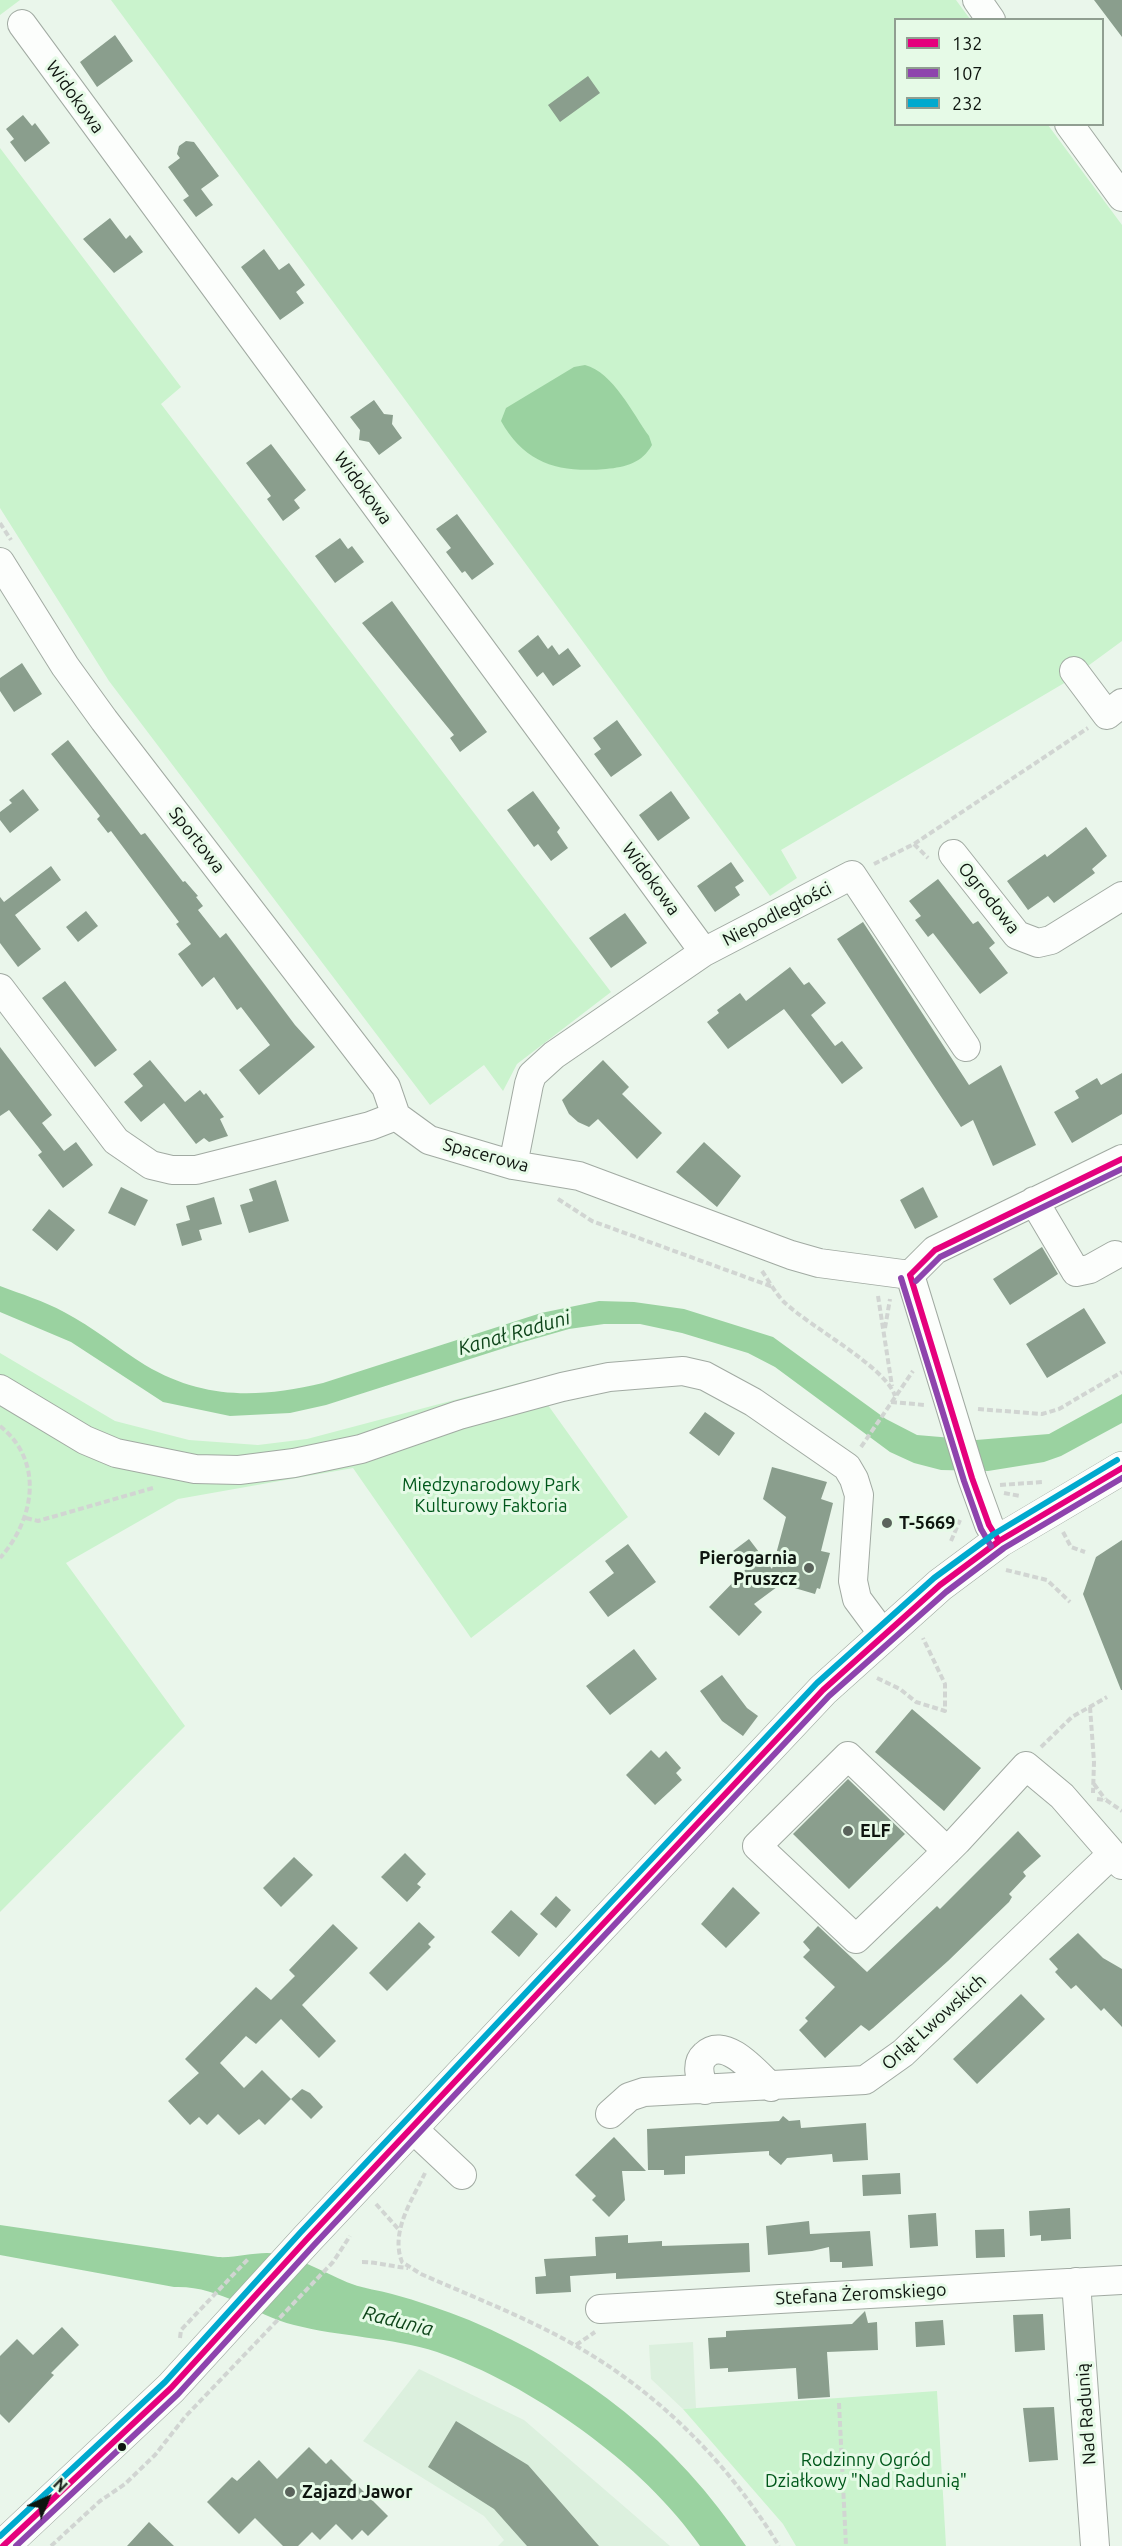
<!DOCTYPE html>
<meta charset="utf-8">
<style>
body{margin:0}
#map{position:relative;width:1122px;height:2546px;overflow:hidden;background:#eaf6eb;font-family:Ubuntu,sans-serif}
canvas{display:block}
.legend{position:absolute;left:894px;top:18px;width:210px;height:108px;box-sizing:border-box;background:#e6fae7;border:2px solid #909e91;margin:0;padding:8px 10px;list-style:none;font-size:18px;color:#0e150f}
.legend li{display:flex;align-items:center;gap:12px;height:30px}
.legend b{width:30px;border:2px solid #909e91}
.north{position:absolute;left:18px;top:2468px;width:60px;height:60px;-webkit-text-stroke:4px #e6fae7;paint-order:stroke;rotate:44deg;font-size:16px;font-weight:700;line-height:24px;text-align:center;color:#0e150f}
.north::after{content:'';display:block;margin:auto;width:21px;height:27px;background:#0e150f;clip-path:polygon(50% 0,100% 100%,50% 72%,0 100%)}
</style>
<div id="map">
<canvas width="1122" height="2546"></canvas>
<ul class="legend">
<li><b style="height:8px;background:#e5007d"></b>132</li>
<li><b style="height:8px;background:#8e44ad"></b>107</li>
<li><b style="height:8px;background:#00a9ce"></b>232</li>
</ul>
<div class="north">N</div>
</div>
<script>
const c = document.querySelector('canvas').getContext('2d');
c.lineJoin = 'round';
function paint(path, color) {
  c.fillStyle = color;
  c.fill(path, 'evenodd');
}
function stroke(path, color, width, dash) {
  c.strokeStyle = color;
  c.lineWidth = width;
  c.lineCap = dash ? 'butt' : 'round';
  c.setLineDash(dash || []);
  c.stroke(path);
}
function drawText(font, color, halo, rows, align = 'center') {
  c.font = font + ' Ubuntu,sans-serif';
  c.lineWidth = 6;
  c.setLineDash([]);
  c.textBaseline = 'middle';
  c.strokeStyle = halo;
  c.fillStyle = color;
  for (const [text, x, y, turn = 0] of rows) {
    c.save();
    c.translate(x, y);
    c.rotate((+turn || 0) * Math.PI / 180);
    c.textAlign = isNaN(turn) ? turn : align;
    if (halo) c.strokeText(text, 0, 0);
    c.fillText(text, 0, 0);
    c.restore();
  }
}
const built = new Path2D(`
 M693,2342L696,2408L683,2409L651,2379L649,2345Z
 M419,2369L524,2420L670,2546H498L504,2540L484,2516L363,2441Z`);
const green = new Path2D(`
 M0,0H20L0,15Z
 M111,0H956L970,19L896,20V124L1048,125L1122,225V641L1066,682L781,850L797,878L770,896Z
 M0,148L181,387L161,404L611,992L517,1064L503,1091L484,1065L430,1105L109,681L0,508Z
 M0,1353L115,1421L189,1440L258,1445L307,1439L530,1380L628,1517L471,1638L353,1468L178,1499L66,1563L185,1726L0,1912Z
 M937,2391L946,2546H796L783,2524L683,2409Z`);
const water = new Path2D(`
 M585,365C613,372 633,414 649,436L652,445C642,463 626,467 606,469C559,473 525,464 501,421L506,408L574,367Z
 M0,1286C21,1294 44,1301 64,1312C93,1327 118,1348 145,1365C204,1400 259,1398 323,1383L541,1313L599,1301L634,1302L684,1309L773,1337L886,1419L917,1435L976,1440L1049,1434L1122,1394V1423L1061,1456L1044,1462L988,1471L941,1470L914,1463L890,1452L775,1367L748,1353L682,1333L640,1324H604L569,1329L520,1343L326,1405L290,1413L230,1416L163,1402L71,1342L0,1312Z
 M0,2225L218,2257C235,2258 250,2253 267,2253C294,2253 327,2275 352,2284C365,2289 379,2290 392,2294C418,2301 444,2310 469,2320C586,2370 675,2440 746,2546H700C644,2464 530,2384 437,2352C391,2337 340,2337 294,2325C253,2314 218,2285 174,2287L0,2255Z`);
const building = new Path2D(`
 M1094,0H1122V37Z
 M115,35L133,61L97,87L80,62Z
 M588,76L600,93L560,122L548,105Z
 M23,115L32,126L35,123L50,143L25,162L10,142L14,139L6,129Z
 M186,141L194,142L219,176L201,189L213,205L196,217L183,200L189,196L168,167L180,158L177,154L179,146Z
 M110,218L126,239L130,235L143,252L114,273L83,239Z
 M264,249L279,270L289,263L305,285L296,292L304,303L280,320L241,267Z
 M374,400L384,414L393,415L392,424L402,438L379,455L369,442L359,440L360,430L350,417Z
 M271,444L306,490L294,500L300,508L283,521L267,499L271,496L246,463Z
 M457,514L494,564L472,580L465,571L462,573L446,552L451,548L436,529Z
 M340,538L348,549L352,546L364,562L335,583L315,556Z
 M392,601L487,732L460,752L450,738L454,735L362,623Z
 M538,635L548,649L552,645L559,655L568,648L581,666L553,686L543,672L537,677L518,651Z
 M22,663L42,694L14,712L0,691V678Z
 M617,720L642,755L611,777L594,754L601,749L593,738Z
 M68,740L141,835L145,833L183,882L185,881L198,896L196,897L203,906L198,910L220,938L226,933L295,1025L315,1047L259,1095L239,1070L270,1045L241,1007L237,1010L214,977L202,987L178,954L191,944L176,924L179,922L111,831L108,833L97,819L100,816L51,754Z
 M23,789L39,810L10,833L0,820V812L12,803L9,800Z
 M533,791L560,828L557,832L568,848L551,861L538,844L534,847L507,810Z
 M671,791L690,818L658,841L639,815Z
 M1086,827L1107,856L1092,869L1095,873L1054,903L1048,896L1028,910L1007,881L1045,854L1047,857Z
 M731,862L744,881L735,887L740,895L715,912L697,886Z
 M51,866L61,880L15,915L41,949L18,967L0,943V897L4,902Z
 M938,879L973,924L978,921L995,943L989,948L1008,973L980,994L933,933L928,937L915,920L921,916L909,901Z
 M86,911L98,926L78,942L66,927Z
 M625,913L647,943L611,968L589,938Z
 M863,922L969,1085L1001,1065L1036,1145L993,1166L973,1120L961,1127L837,939Z
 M790,967L804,985L809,982L826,1003L811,1015L835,1046L842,1041L863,1068L842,1084L784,1009L728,1049L707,1022L719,1013L717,1010L740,993L746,1001Z
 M65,981L117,1050L95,1067L42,998Z
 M0,1047L52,1115L42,1123L64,1151L76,1142L93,1165L63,1188L38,1155L42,1152L9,1110L0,1116Z
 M150,1060L185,1102L200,1090L204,1095L206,1093L224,1117L220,1119L228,1136L209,1142L204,1138L196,1144L164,1103L141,1122L124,1102L143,1086L133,1074Z
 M603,1060L629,1087L622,1094L662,1133L637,1159L598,1119L589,1127L578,1122L569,1114L562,1100Z
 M1122,1073V1114L1072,1143L1054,1112L1079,1098L1075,1091L1097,1078L1101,1085Z
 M704,1142L741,1176L717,1207L676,1172Z
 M276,1180L289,1221L249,1233L240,1205L253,1201L249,1189Z
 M121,1187L148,1200L135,1226L108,1213Z
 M923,1187L938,1217L915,1229L900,1200Z
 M214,1197L222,1224L199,1230L202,1240L182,1246L176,1224L190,1220L186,1206Z
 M49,1209L75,1230L57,1251L32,1230Z
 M1042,1247L1058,1274L1010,1305L993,1279Z
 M1084,1308L1106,1343L1047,1378L1026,1344Z
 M705,1412L735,1433L719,1456L689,1433Z
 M772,1467L827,1482L821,1499L833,1503L821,1551L830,1553L820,1589L817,1588L815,1594L781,1584L754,1604L762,1612L739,1636L709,1607L747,1568L733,1551L749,1539L772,1569L786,1517L763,1499Z
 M1122,1540V1690H1121L1083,1594L1096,1557Z
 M628,1544L656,1582L608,1617L589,1592L614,1573L605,1561Z
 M634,1649L657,1679L610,1715L586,1686Z
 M722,1675L747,1708L758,1716L743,1736L722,1721L700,1691Z
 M912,1709L981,1768L944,1811L875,1752Z
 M651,1750L659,1758L666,1751L681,1768L676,1773L682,1780L655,1805L626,1775Z
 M848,1779L905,1834L849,1889L793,1834Z
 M1018,1831L1041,1856L1023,1872L1026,1876L1009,1894L1012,1897L1009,1902L948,1961L873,2028L869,2031L861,2025L825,2058L799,2030L808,2021L805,2018L835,1987L803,1957L810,1950L803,1942L818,1926L867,1972L937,1906L940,1909Z
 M405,1853L426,1874L417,1884L421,1887L407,1902L381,1877Z
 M294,1857L313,1875L281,1907L263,1888Z
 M733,1887L760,1913L726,1948L701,1924Z
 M556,1896L571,1910L556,1928L540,1914Z
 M511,1910L538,1934L519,1957L491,1932Z
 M419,1922L435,1937L428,1944L431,1947L387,1991L369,1973Z
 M333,1924L358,1948L302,2005L336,2041L319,2058L281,2019L256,2044L246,2036L220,2063L244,2088L262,2070L291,2099L265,2125L259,2119L239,2135L218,2114L207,2125L199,2117L190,2125L168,2101L199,2073L185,2059L256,1987L271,2000L295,1976L289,1970Z
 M1078,1933L1103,1958L1122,1969V2027L1104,2008L1101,2011L1076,1985L1071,1989L1055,1972L1058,1969L1049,1959Z
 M1021,1994L1045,2019L977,2084L953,2059Z
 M302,2089L310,2093L323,2107L311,2119L291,2099Z
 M783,2116L789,2121L800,2120L801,2128L866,2123L868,2160L833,2162L832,2154L787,2158L781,2165L769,2155V2151L685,2156V2174L664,2175V2170H648L647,2129L779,2121Z
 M614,2137L646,2171H622L625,2200L609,2217L592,2200L596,2196L575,2175Z
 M900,2173L901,2194L863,2196L862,2175Z
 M1070,2208L1071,2239L1041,2241V2235L1030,2236L1029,2211Z
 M936,2213L938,2246L910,2248L908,2215Z
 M809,2221L810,2234L870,2231L873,2266L842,2268V2262H830L829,2247L812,2251L768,2255L766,2226Z
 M1004,2229L1005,2257L976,2258L975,2230Z
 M628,2235V2243L662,2241V2246L749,2243L750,2272L616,2279V2273L570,2276L571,2292L536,2294L535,2277L546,2276L544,2259L596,2256L595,2237Z
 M865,2311L868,2323L877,2322L878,2350L827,2352L830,2397L798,2399L796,2368L728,2372V2368L710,2369L708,2338L726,2337V2331L852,2324Z
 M1043,2314L1045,2350L1015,2352L1013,2315Z
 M943,2320L945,2345L916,2347L915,2322Z
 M62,2327L79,2345L51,2373L54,2375L9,2423L0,2414V2356L17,2339L33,2355Z
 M1054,2407L1058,2460L1029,2462L1023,2408Z
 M456,2421L528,2465L599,2546H527L494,2509L428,2467Z
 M309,2447L326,2464L331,2459L388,2516L368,2536L362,2530L352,2540L336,2524L320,2540L312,2532L298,2546H283L255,2518L239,2534L207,2502L232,2477L237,2481L259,2460L277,2479Z
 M149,2522L174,2546H127Z`);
const path = new Path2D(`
 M0,523L11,540
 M914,844L928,858
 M874,864L914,844L1088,728
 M558,1199L592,1221L773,1287
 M762,1271C769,1281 776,1294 784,1302C810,1327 886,1367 895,1396
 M878,1296L892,1386
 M885,1328L890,1299
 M891,1402L925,1405
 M978,1409L1042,1414L1059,1409L1122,1372
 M0,1426C45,1462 34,1520 0,1558
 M861,1447L913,1371
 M1000,1485L1043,1482
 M1004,1493L1020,1496
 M26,1518L38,1521L153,1488
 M1063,1532L1071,1547L1085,1552
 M951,1541L960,1520
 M1006,1570L1047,1580L1070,1602
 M877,1678L900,1689L916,1702L945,1711V1684L923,1638
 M1090,1707L1094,1762L1093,1793
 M1041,1747L1072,1717L1107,1697
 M1094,1784L1105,1799
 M1097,1799L1106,1800L1122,1811
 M425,2173C412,2200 390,2232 402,2262L421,2274C473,2297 528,2318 578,2347C661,2395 729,2464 779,2546
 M376,2204L400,2231
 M362,2262C379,2262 392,2267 408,2268
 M180,2338L181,2330L249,2258
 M576,2345L595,2332
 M839,2403L846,2546
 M51,2546L100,2501L125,2484L155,2455L185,2417L333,2262L350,2236`);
const minor = new Path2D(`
 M977,0L991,20
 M22,24L704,952
 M1069,124L1122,197
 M0,562L65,666L104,720L386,1087L396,1116
 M1074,671L1107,715L1122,703
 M953,854L1017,935L1038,943L1051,940L1122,896
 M0,988L116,1141L151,1165L172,1170H196L370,1126L396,1116
 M396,1116L429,1140L513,1165L579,1176L791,1255L819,1263L910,1275
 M513,1165L529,1084L532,1075L554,1055L704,952L852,875L966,1047
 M1034,1201L1076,1272L1090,1269L1115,1255
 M910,1275L972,1478L989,1525L999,1541
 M910,1275L935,1250L1122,1159
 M0,1389L85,1440L116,1453L195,1469L239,1470L294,1463L361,1449L459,1415L562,1387L609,1377L683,1371L705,1376L753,1402L847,1467L854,1479L859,1495L853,1581L857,1599L883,1634
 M947,1851L848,1756L757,1846L856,1939C890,1906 924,1874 957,1841L1026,1766L1062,1796L1122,1865
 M705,2090C700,2078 695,2064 705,2055C725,2035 757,2074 771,2087
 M610,2114L629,2097L644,2092L865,2080L903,2053L1112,1854
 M413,2129L462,2175
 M1076,2282L1095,2546
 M600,2309L1122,2280`);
const major = new Path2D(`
 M3,2546L171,2388L307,2239L823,1690L940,1585L999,1541L1122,1468`);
const bus1 = new Path2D(`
 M910,1275L972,1478L989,1525L999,1541
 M910,1275L935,1250L1122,1159
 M3,2546L171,2388L307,2239L823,1690L940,1585L999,1541L1122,1468`);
const bus2 = new Path2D(`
 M901,1278L964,1481L981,1529L991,1546
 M916,1281L940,1257L1122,1169
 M16,2546L178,2394L314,2245L829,1696L946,1592L1004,1548L1122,1478`);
const bus3 = new Path2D(`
 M0,2536L165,2382L300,2233L817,1683L934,1578L994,1534L1117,1460`);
const markers = [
 [887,1523,6,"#5b645c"],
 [809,1568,6,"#5b645c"],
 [848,1831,6,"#5b645c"],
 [122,2447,5,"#0e150f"],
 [290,2492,6,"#5b645c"]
];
const streetNames = [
 ["Widokowa",75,97,54],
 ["Widokowa",363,488,54],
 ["Sportowa",197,840,52],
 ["Widokowa",651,879,54],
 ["Ogrodowa",989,898,51],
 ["Niepodległości",777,914,-27],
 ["Spacerowa",486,1155,15],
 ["Orląt Lwowskich",934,2022,-42],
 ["Stefana Żeromskiego",861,2294,-3],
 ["Nad Radunią",1086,2414,-94]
];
const parkNames = [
 ["Międzynarodowy Park",491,1485],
 ["Kulturowy Faktoria",491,1506],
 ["Rodzinny Ogród",866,2460],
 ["Działkowy \"Nad Radunią\"",866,2481]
];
const poiNames = [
 ["T-5669",899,1523],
 ["Pierogarnia",797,1558,"right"],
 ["Pruszcz",797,1579,"right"],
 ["ELF",860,1831],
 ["Zajazd Jawor",302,2492]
];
const waterNames = [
 ["Kanał Raduni",514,1333,-16],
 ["Radunia",398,2321,14]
];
paint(built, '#dcf0de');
paint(green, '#caf3cd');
paint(water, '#9ad2a0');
paint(building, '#8a9e8d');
stroke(minor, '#a1aaa2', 30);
stroke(major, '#a1aaa2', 34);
stroke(path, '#d1d5d2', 4, [6, 3]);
stroke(minor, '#fcfefc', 28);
stroke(major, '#fcfefc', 33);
stroke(bus1, '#e5007d', 6);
stroke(bus2, '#8e44ad', 6);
stroke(bus3, '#00a9ce', 6);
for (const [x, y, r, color] of markers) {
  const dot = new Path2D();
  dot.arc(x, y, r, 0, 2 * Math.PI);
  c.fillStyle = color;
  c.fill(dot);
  stroke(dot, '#e6fae7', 2);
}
drawText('18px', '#0e150f', '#e6fae7', streetNames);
drawText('18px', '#00581b', '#e6fae7', parkNames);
drawText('bold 18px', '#0e150f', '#e6fae7', poiNames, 'left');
drawText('italic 20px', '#0e451a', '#e6fae7', waterNames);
</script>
